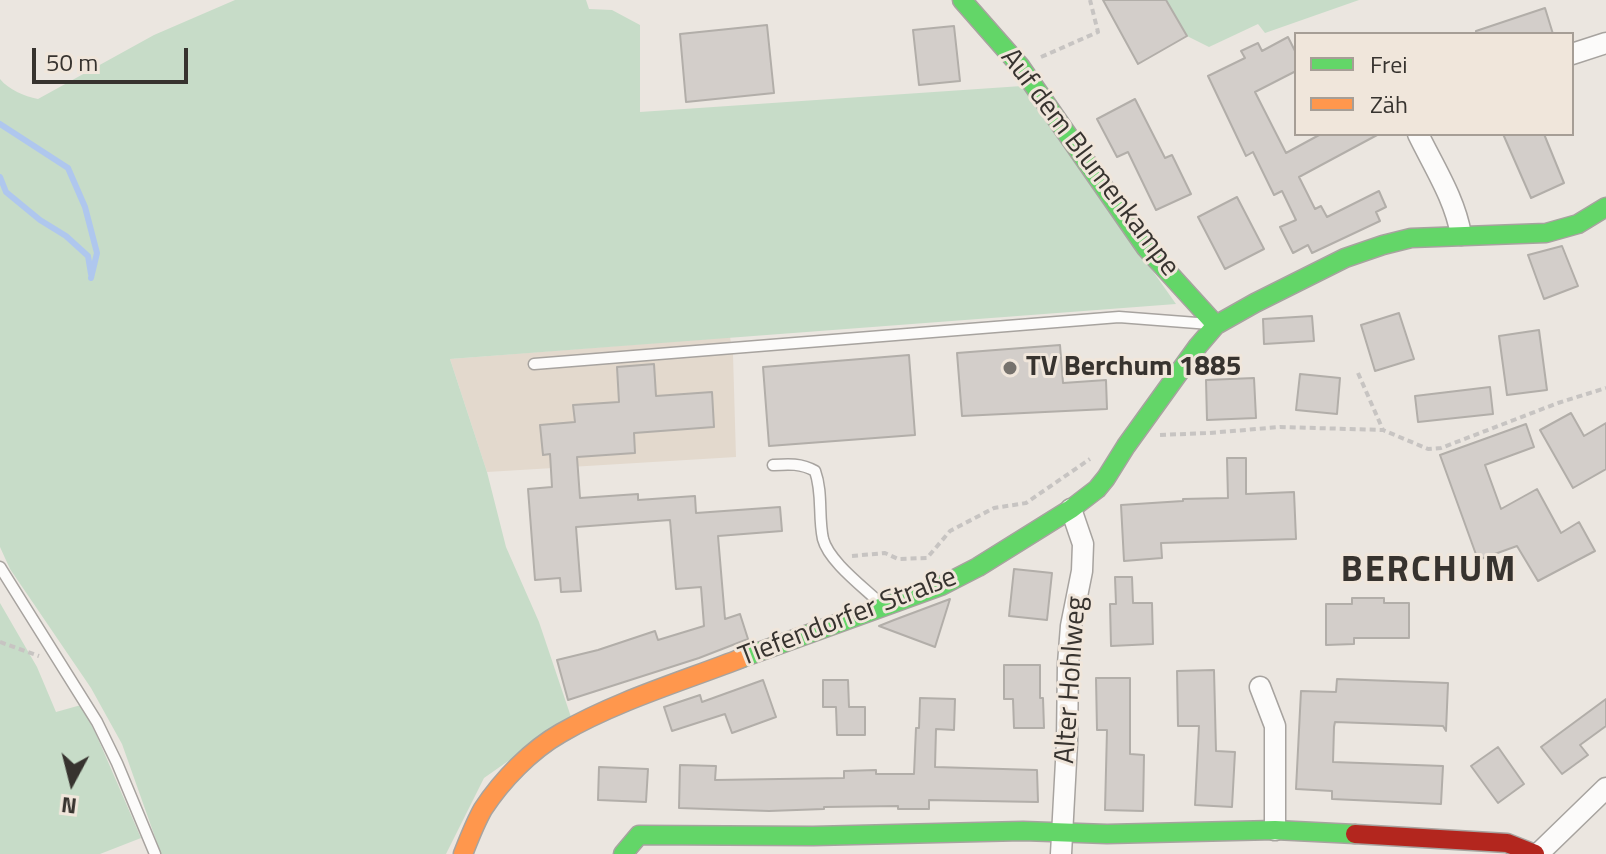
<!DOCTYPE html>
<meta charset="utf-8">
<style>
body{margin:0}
#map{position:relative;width:1606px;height:854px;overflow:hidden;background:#ebe6e0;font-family:"Titillium Web",sans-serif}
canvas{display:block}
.legend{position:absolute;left:1294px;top:32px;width:280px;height:104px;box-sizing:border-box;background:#f0e6db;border:2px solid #a69e96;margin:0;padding:10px 14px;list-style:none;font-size:24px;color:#37332f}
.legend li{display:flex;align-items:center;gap:16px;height:40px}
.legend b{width:40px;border:2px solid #a69e96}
.north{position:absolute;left:32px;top:742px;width:80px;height:80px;-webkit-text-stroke:6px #f0e6db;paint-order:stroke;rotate:187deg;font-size:22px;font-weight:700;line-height:32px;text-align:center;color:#37332f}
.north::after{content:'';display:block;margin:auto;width:28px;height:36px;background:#37332f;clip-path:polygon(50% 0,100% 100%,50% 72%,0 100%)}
.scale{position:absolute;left:32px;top:48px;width:156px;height:36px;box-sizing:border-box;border:4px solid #37332f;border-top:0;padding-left:10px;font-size:24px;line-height:28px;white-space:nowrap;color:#37332f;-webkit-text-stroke:6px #f0e6db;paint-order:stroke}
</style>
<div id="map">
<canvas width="1606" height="854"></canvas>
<ul class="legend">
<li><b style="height:10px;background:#63d668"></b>Frei</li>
<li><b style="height:10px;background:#ff974d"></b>Zäh</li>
</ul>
<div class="north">N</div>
<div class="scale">50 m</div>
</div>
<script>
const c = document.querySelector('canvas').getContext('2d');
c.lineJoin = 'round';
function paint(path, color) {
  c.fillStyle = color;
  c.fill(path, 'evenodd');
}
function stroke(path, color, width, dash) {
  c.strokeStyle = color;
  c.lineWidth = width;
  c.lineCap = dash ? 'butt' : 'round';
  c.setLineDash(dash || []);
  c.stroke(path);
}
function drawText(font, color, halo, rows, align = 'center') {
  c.font = font + ' "Titillium Web",sans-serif';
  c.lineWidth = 6;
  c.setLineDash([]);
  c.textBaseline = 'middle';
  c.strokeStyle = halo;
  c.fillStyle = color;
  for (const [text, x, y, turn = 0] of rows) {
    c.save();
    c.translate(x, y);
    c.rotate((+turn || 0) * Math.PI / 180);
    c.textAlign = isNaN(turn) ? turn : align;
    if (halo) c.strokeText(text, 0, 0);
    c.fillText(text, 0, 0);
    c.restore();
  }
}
const built = new Path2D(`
 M730,337L733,354L736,457L487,472L450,359Z`);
const green = new Path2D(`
 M235,0H586L589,9L612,10L640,25V112L1022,86L1176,304L450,359L487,472L506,547L539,622L571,717L484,778L446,854H161L122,744L91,688L10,569L0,547V79C9,90 24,96 38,99L154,35Z
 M1166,0H1359L1265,33L1258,24L1209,47L1187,36Z
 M0,603L37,667L56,712L81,705L96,734L141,838L100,854H0Z`);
const stream = new Path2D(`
 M0,124L68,168L85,207L97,253L91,278
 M0,177L6,192L40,220L66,236L88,256L91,274`);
const building = new Path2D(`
 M1103,0H1166L1187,36L1138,64Z
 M1545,8L1553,34H1476V31Z
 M767,25L774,93L686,102L680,34Z
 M954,26L960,81L919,85L913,30Z
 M1288,37L1296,53V71L1255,92L1286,153L1321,134H1379L1299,177L1315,209L1321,206L1327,217L1379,191L1386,207L1376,212L1380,221L1312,253L1308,245L1293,253L1280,227L1296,220L1282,191L1274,195L1253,152L1246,156L1208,76L1245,58L1241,51L1258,43L1262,51Z
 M1135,99L1165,158L1172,155L1191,194L1156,210L1128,152L1117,157L1097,119Z
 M1503,134H1544L1564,183L1531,198Z
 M1237,197L1264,249L1225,269L1198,217Z
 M1562,246L1578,286L1544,299L1528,255Z
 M1399,313L1414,359L1375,371L1361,325Z
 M1312,316L1314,341L1264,344L1263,319Z
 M1539,330L1547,390L1507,395L1499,336Z
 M1060,345L1063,383L1106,380L1107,409L962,416L957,353Z
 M909,355L915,435L769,446L763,367Z
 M654,364L656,396L712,392L714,427L634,433L635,453L577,457L580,498L638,494V500L695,496L696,513L780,507L782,531L718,536L725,619L740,614L748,639L699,658L568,700L557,660L598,650L655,631L658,640L704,626L701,587L676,589L670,520L576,527L581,591L561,592L560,578L535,580L528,489L552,487L550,454L543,455L540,425L575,422L573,405L619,402L617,367Z
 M1300,374L1340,378L1337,414L1296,410Z
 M1254,378L1256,418L1207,420L1206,380Z
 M1490,387L1493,414L1418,422L1415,396Z
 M1571,413L1584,436L1606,423V469L1573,488L1540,430Z
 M1526,424L1534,447L1485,465L1501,509L1537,489L1561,533L1579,522L1595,551L1538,581L1517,546L1478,560L1440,455Z
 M1227,458H1246V494L1294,492L1296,539L1161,543L1162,558L1124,561L1121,505L1183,501V499L1228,498Z
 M1014,569L1052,573L1047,620L1009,616Z
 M1115,577H1132L1133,603H1152L1153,644L1111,646L1110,604H1116Z
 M1352,598H1384V603H1409V638H1354V644L1326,645V604H1352Z
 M950,599L935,647L879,626L894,620Z
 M1004,665H1040V698H1043L1044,728H1014L1013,699H1004Z
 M1214,670L1216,751L1235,752L1232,807L1195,805L1199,726H1178L1177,671Z
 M1096,678H1130V754L1144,755L1143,811L1105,810L1107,730H1097Z
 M1337,679L1448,683L1446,731L1443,726L1335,722L1334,727L1333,762L1443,766L1441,804L1332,799V791L1296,789L1301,691L1336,692Z
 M763,680L776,717L732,733L725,714L672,731L664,707L700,695L702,702Z
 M823,680H848L849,707H865V735H837L836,707H823Z
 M920,698L955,699L954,730L936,729L935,767L1037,770L1038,802L929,800V809H898V806L824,807V809L769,811L679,808L680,765L716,766L715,780L844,778V771L876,770V774H914L916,728H919Z
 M1606,699V726L1580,745L1588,755L1562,774L1541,747Z
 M1498,747L1524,784L1498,803L1471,766Z
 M599,767L648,769L646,802L598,800Z`);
const path = new Path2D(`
 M1041,57L1098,32L1090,0
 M1358,373L1383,430
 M1160,435L1209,433L1280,427L1383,430L1428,449L1441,448L1558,403L1606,388
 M852,556L885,553L898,559L927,558L950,531L994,508L1026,503L1090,459
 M0,642L39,656`);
const lane = new Path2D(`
 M534,364L1119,317L1210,324
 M773,465C788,464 801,463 815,471C823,493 818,516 823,539C829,562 865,588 882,605
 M0,567L97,722L117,763L155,854`);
const street = new Path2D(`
 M1572,54L1606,43
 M1418,134C1434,167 1455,199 1461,235
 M1260,687L1275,726V830
 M1061,854L1067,743L1068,664L1071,626L1082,571L1083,544L1071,509
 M1538,854L1606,788`);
const fast = new Path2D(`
 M962,0L1020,66L1146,248L1216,325
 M742,658L941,586L978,567L1071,509L1097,489L1106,478L1126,446L1198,346L1216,325L1255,303L1345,258L1383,245L1411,238L1546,233L1578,224L1606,207
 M623,854L639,835L813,836L1023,831L1107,834L1275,830L1355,834`);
const slow = new Path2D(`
 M463,854C469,839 475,823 483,809C502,780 531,750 561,733C616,701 683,681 742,658`);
const jam = new Path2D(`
 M1355,834L1507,843L1535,854`);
const markers = [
 [1010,368,8,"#76726d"]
];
const streetNames = [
 ["Auf dem Blumenkampe",1089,163,53],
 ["Tiefendorfer Straße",848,618,-21],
 ["Alter Hohlweg",1072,680,-86]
];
const poiNames = [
 ["TV Berchum 1885",1026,368]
];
const districtNames = [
 ["BERCHUM",1429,572]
];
paint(built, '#e3d9cd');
paint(green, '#c7dcc8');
stroke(stream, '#afc7ee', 6);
paint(building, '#d3ceca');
stroke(building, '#b2aea9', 2);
stroke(lane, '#a7a39f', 13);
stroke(street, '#a7a39f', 23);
stroke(fast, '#a7a39f', 21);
stroke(slow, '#a7a39f', 21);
stroke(jam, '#a7a39f', 21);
stroke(path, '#c7c4c2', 4, [6, 4]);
stroke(lane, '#fcfbfa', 10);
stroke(street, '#fcfbfa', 20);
stroke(fast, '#63d668', 18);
stroke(slow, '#ff974d', 18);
stroke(jam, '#b3261e', 18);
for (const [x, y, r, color] of markers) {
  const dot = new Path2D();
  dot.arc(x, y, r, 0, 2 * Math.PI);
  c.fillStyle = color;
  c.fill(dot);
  stroke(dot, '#f0e6db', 3);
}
drawText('28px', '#37332f', '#f0e6db', streetNames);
drawText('bold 28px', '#37332f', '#f0e6db', poiNames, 'left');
c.letterSpacing = '2px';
drawText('bold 36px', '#37332f', '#f0e6db', districtNames);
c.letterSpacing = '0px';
</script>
